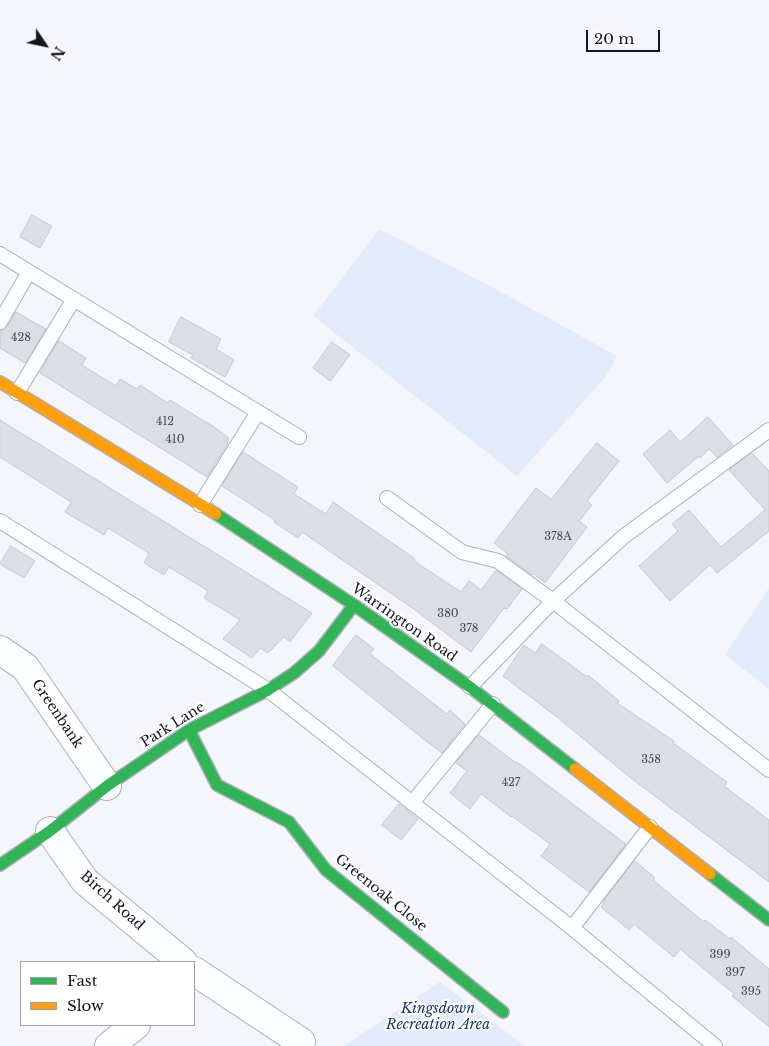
<!DOCTYPE html>
<style>
body{margin:0}
#map{position:relative;width:769px;height:1046px;overflow:hidden;background:#f4f6fc;font-family:"Libre Baskerville",serif}
canvas{display:block}
.legend{position:absolute;left:20px;top:961px;width:175px;height:65px;box-sizing:border-box;background:#fff;border:1px solid #a0a2a5;margin:0;padding:6px 9px;list-style:none;font-size:15px;color:#12161e}
.legend li{display:flex;align-items:center;gap:10px;height:25px}
.legend b{width:25px;border:1px solid #a0a2a5}
.north{position:absolute;left:20px;top:20px;width:50px;height:50px;-webkit-text-stroke:4px #fff;paint-order:stroke;rotate:124deg;font-size:14px;font-weight:700;line-height:20px;text-align:center;color:#12161e}
.north::after{content:'';display:block;margin:auto;width:18px;height:22px;background:#12161e;clip-path:polygon(50% 0,100% 100%,50% 72%,0 100%)}
.scale{position:absolute;left:586px;top:30px;width:74px;height:22px;box-sizing:border-box;border:2px solid #12161e;border-top:0;padding-left:6px;font-size:15px;line-height:18px;white-space:nowrap;color:#12161e;-webkit-text-stroke:4px #fff;paint-order:stroke}
</style>
<div id="map">
<canvas width="769" height="1046"></canvas>
<ul class="legend">
<li><b style="height:6px;background:#30b455"></b>Fast</li>
<li><b style="height:6px;background:#ff9f0a"></b>Slow</li>
</ul>
<div class="north">N</div>
<div class="scale">20 m</div>
</div>
<script>
const c = document.querySelector('canvas').getContext('2d');
c.lineJoin = 'round';
function paint(path, color) {
  c.fillStyle = color;
  c.fill(path, 'evenodd');
}
function stroke(path, color, width, dash) {
  c.strokeStyle = color;
  c.lineWidth = width;
  c.lineCap = dash ? 'butt' : 'round';
  c.setLineDash(dash || []);
  c.stroke(path);
}
function drawText(font, color, halo, rows, align = 'center') {
  c.font = font + ' "Libre Baskerville",serif';
  c.lineWidth = 4.5;
  c.setLineDash([]);
  c.textBaseline = 'middle';
  c.strokeStyle = halo;
  c.fillStyle = color;
  for (const [text, x, y, turn = 0] of rows) {
    c.save();
    c.translate(x, y);
    c.rotate((+turn || 0) * Math.PI / 180);
    c.textAlign = isNaN(turn) ? turn : align;
    if (halo) c.strokeText(text, 0, 0);
    c.fillText(text, 0, 0);
    c.restore();
  }
}
const green = new Path2D(`
 M379,229L494,288L617,356L606,376L517,476L313,316Z
 M769,588V689L725,655Z
 M440,982L525,1046H344Z`);
const building = new Path2D(`
 M32,215L52,226L40,248L20,237Z
 M16,312L46,329L25,363L0,348V331L4,330L7,327Z
 M181,317L221,339L216,349L234,360L225,377L191,358L193,355L169,342Z
 M59,341L86,358L82,365L116,386L120,379L137,389L140,385L168,403L170,400L214,427L229,438L227,442L228,443L207,477L40,373Z
 M332,342L350,355L330,381L313,368Z
 M708,417L733,445L717,457L709,449L700,458L699,456L667,483L643,454L670,430L680,442Z
 M0,420L312,613L290,642L284,637L268,653L260,648L252,658L223,639L240,620L204,598L208,591L169,567L164,575L144,563L149,553L108,528L104,535L65,512L71,502L0,457Z
 M597,443L619,461L587,501L592,505L579,521L587,527L545,583L533,573L532,575L506,556L508,554L494,543L536,488L551,499Z
 M243,452L298,487L294,494L326,514L333,502L395,545L415,559L414,561L461,592L469,581L481,590L496,570L522,589L507,609L504,608L471,652L415,610L302,532L298,538L274,522L275,520L222,486Z
 M752,453L769,471V531L717,573L710,565L670,601L639,566L678,531L672,524L689,510L721,547L765,510L729,470Z
 M11,546L35,561L24,578L0,564Z
 M356,635L374,649L370,654L447,714L450,710L465,724L442,753L426,741L333,666Z
 M542,644L587,677L588,675L619,701L617,703L674,741L673,743L727,782L724,786L769,820V882L627,775L557,717L503,676L524,645L535,653Z
 M479,735L516,763L517,762L626,844L589,892L541,856L550,844L512,816L511,817L481,794L470,809L450,793L467,771L456,763Z
 M399,804L418,819L401,840L382,825Z
 M635,861L655,878L653,880L704,922L705,920L730,939L731,937L769,969V1027L732,996L734,994L680,949L674,957L634,924L629,930L601,907L604,903L603,902Z`);
const lane = new Path2D(`
 M0,254L299,437
 M0,322L29,272
 M17,393L74,299
 M387,498L462,552L498,561L553,601L769,770
 M200,505L258,412
 M0,521L268,690L572,928L715,1046
 M470,687L553,601L623,537L769,430
 M412,803L493,704
 M572,928L650,827`);
const street = new Path2D(`
 M0,650L25,667L107,786
 M50,831L85,881L183,962
 M194,971L301,1042
 M109,1046L136,1025`);
const fast = new Path2D(`
 M216,514L354,605L470,687L575,769
 M189,730L217,785L289,822L326,870L503,1012
 M0,865L50,831L107,786L189,730L268,690L294,673L319,651L354,605
 M710,874L769,920`);
const slow = new Path2D(`
 M0,382L216,514
 M575,769L710,874`);
const numberNames = [
 ["428",21,338],
 ["412",165,422],
 ["410",175,440],
 ["378A",558,537],
 ["380",448,614],
 ["378",469,629],
 ["358",651,760],
 ["427",511,783],
 ["399",720,955],
 ["397",735,973],
 ["395",751,992]
];
const streetNames = [
 ["Warrington Road",404,623,35],
 ["Greenbank",57,714,56],
 ["Park Lane",173,725,-32],
 ["Greenoak Close",381,893,39],
 ["Birch Road",112,901,42]
];
const parkNames = [
 ["Kingsdown",438,1009],
 ["Recreation Area",438,1025]
];
paint(green, '#e2ebfb');
paint(building, '#dbdee5');
stroke(building, '#c4c8cf', 1);
stroke(lane, '#acafb6', 16);
stroke(street, '#acafb6', 30);
stroke(fast, '#acafb6', 14);
stroke(slow, '#acafb6', 14);
stroke(lane, '#fdfeff', 14);
stroke(street, '#fdfeff', 28);
stroke(fast, '#30b455', 11);
stroke(slow, '#ff9f0a', 11);
drawText('11px', '#444850', null, numberNames);
drawText('14px', '#12161e', '#fff', streetNames);
drawText('italic 14px', '#193875', '#fff', parkNames);
</script>
